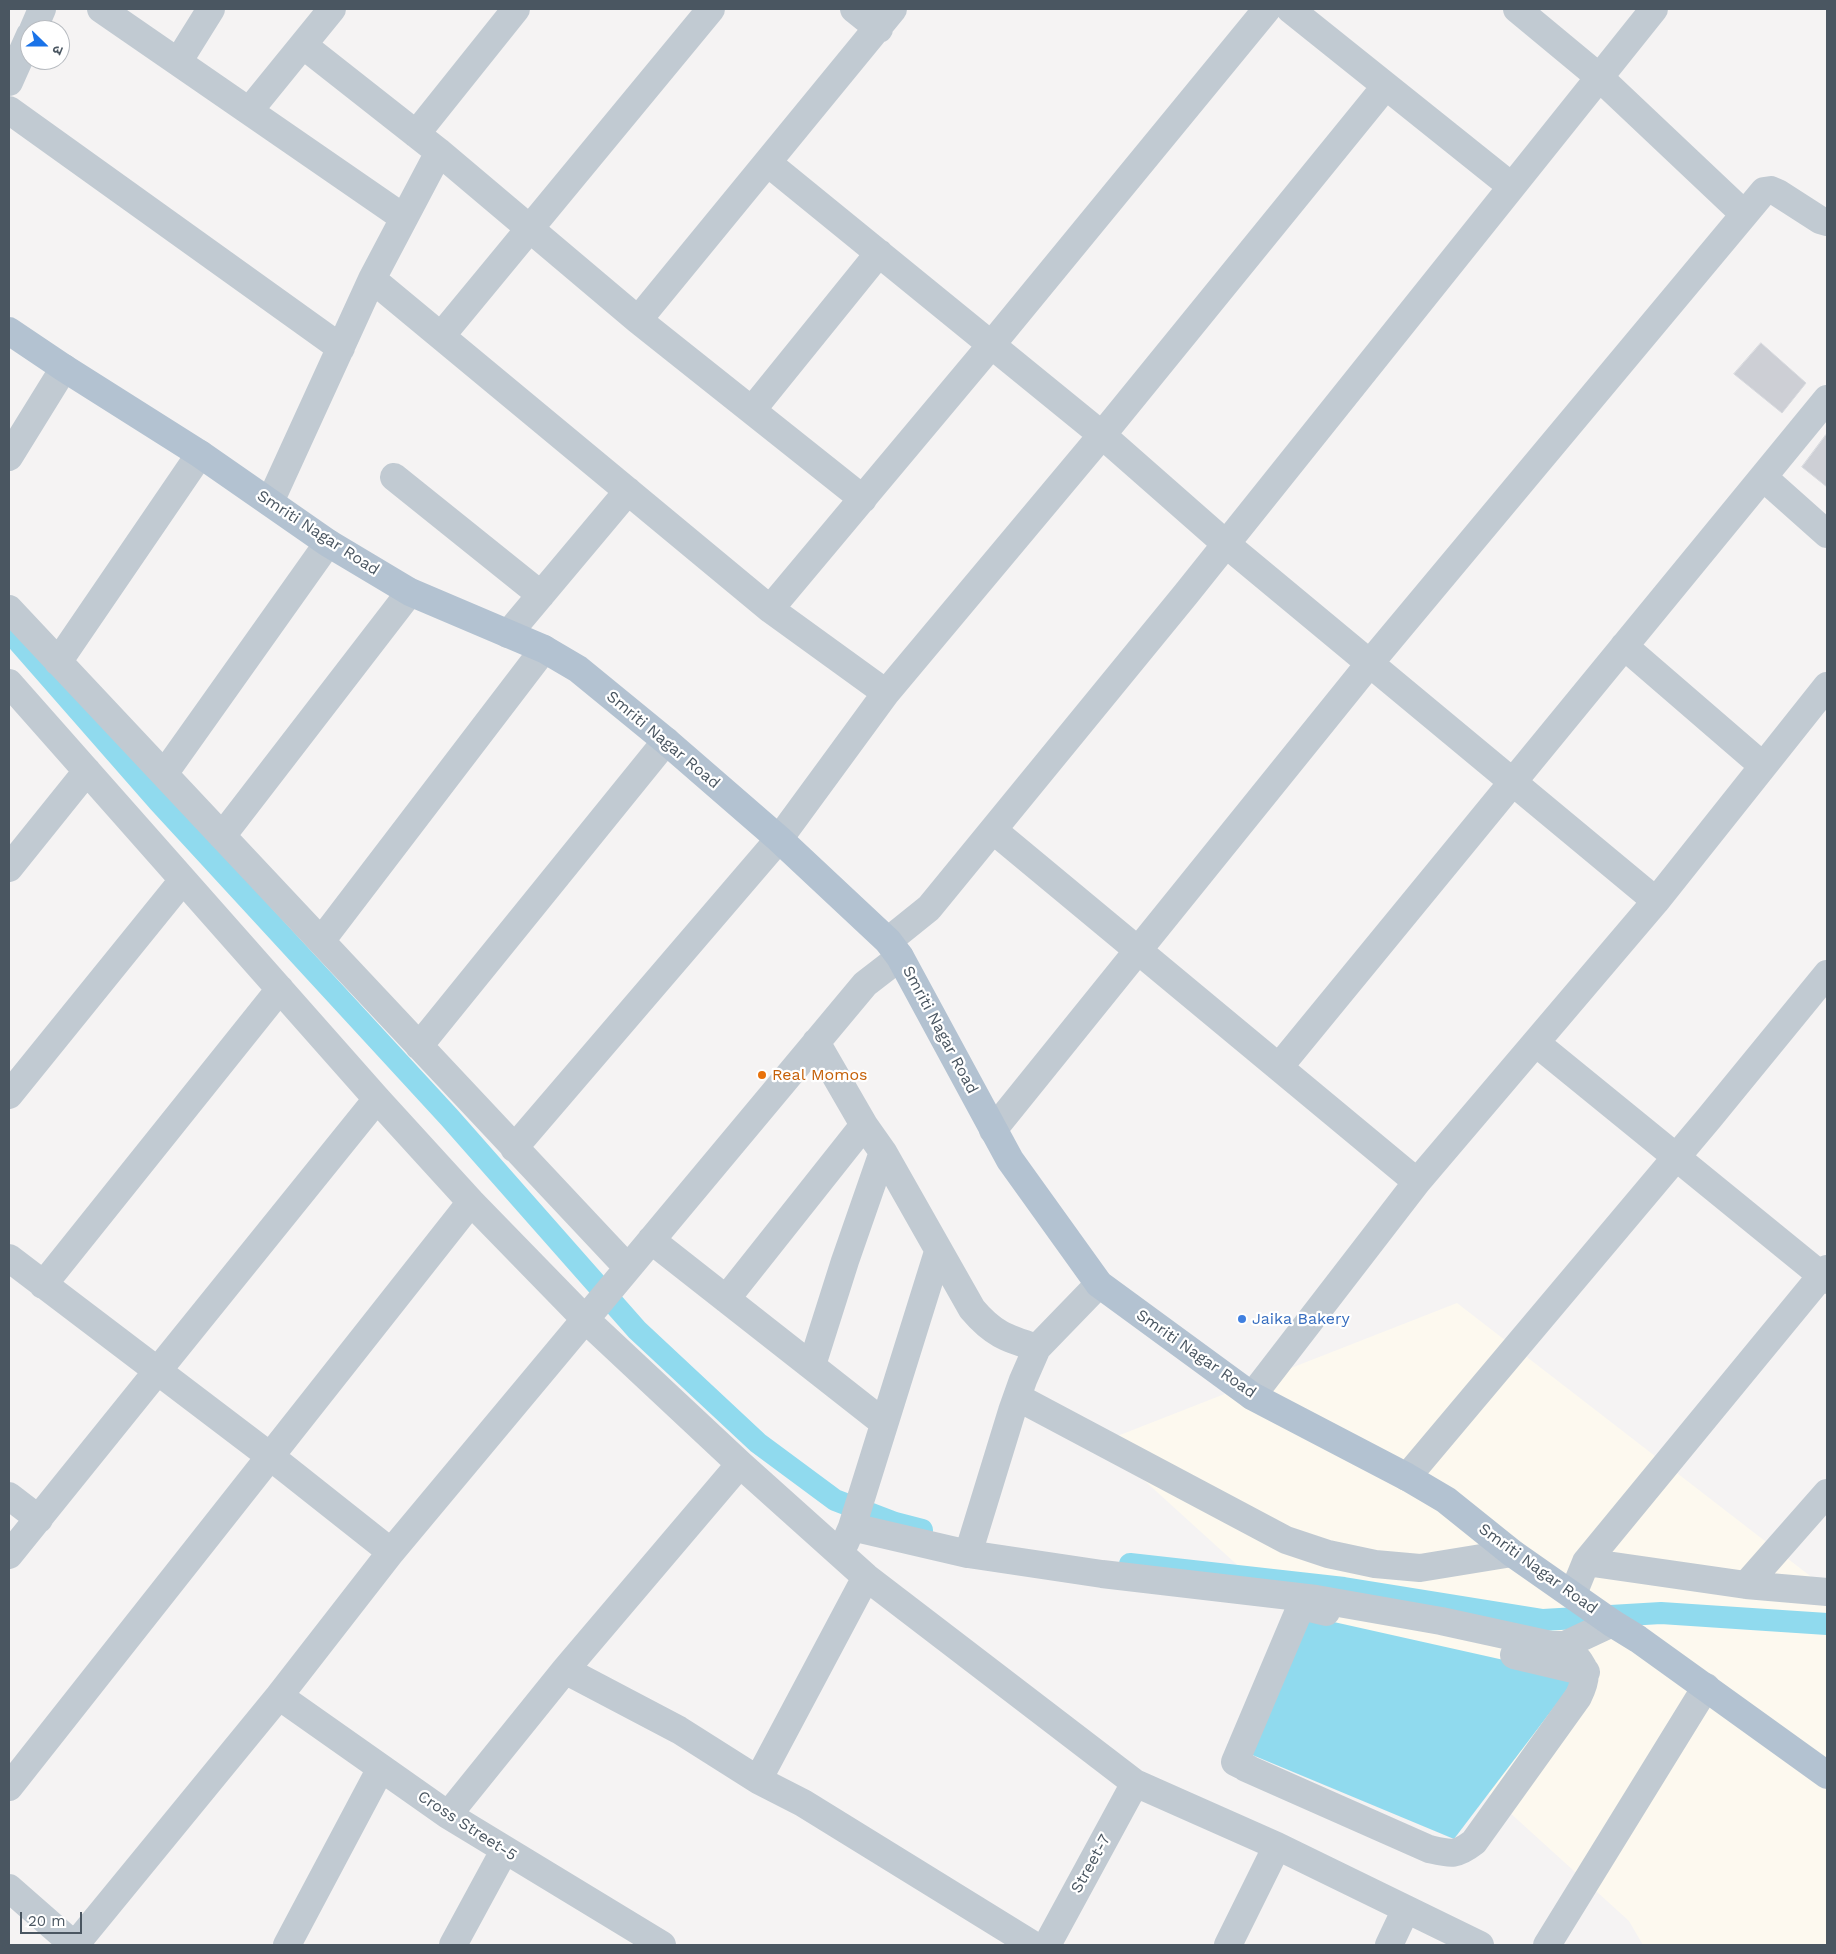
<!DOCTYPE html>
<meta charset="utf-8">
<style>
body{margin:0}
#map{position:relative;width:1836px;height:1954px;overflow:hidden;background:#f5f3f3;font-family:"Work Sans","Noto Sans Devanagari",sans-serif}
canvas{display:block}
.frame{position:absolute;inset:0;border:10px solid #4a5661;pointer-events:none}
.north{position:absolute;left:20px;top:20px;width:50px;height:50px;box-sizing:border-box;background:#fff;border:1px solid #b7bbc0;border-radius:50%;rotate:112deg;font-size:14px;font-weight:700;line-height:20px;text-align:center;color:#4a5661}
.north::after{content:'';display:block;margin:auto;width:18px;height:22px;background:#1a73e8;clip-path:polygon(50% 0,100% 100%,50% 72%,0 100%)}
.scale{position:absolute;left:20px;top:1912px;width:62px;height:22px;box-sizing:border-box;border:2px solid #4a5661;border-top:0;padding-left:6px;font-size:15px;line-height:18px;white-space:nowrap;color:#4a5661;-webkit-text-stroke:4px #fff;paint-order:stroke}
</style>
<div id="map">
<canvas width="1836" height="1954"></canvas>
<div class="frame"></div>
<div class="north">उ</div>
<div class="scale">20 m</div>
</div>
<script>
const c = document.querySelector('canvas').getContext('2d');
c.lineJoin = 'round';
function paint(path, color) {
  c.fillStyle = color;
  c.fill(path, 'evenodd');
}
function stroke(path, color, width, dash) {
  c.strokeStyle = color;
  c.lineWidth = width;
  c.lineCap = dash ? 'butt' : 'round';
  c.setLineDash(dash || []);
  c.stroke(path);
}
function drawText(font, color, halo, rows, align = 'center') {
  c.font = font + ' "Work Sans",sans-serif';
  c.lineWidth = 4.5;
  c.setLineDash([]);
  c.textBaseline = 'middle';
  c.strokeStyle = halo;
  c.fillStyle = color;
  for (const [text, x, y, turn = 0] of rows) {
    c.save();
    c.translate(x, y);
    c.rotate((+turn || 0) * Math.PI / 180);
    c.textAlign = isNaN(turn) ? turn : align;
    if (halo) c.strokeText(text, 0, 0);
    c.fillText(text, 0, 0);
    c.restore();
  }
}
const commercial = new Path2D(`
 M1457,1303L1827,1589V1945H1643L1629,1921L1102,1442Z`);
const water = new Path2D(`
 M1307,1616L1562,1673L1571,1683L1561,1698L1454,1839L1250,1754Z`);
const canal = new Path2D(`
 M9,631L158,801L449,1117L637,1330L758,1443L835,1500L895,1523L922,1530
 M1130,1564L1344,1588L1543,1620L1661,1613L1827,1624`);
const building = new Path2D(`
 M1761,343L1806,383L1782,413L1734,374Z
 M1826,435L1827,436V487L1802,467Z`);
const minor = new Path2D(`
 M101,9L404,218
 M854,9L879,29
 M1290,9L1511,186
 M1517,9L1599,77L1744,214
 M33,30L42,9
 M303,45L439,152L638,320L863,499
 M178,62L211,9
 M9,82L30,35
 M9,110L341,348
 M249,111L332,9
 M416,134L516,9
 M768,163L1102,435L1226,544L1656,901
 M372,279L770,609L886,693
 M638,320L893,9
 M441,336L711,9
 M752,410L879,253
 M9,457L64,368
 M394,477L541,595
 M1763,477L1827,534
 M270,502L372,279L439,152
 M9,609L628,1268
 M770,609L992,344L1267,9
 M508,634L628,491
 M1624,646L1763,766
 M58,662L200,454
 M9,683L377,1099L471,1202L585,1319L740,1464L866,1577L1135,1783L1277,1846L1480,1945
 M164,774L328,543
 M993,830L1417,1182
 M222,836L410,592
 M9,868L87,771
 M321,941L544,649
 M888,941L929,908L1186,594L1654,9
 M816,1042L864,1125L883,1152L972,1309C993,1334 1006,1338 1037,1348
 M1536,1043L1827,1280
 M419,1046L666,741
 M1279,1067L1827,399
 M9,1095L183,880
 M993,1130L1370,663L1764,191L1771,190L1778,193L1820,220L1827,222
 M514,1148L779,839L886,693L1102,435L1385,87
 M651,1240L884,1423
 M9,1258L271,1457L391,1552
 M43,1285L280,989
 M726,1299L864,1125
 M812,1365L845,1261L883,1152
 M1252,1396L1417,1182L1656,901L1827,686
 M1017,1397L1286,1540L1328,1554L1375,1564L1420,1568L1512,1553
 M1407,1477L1710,1117L1827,974
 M9,1496L39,1519
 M852,1527L968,1554L1102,1574L1316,1599L1441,1621L1551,1645H1565L1612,1623
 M845,1543L852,1527L938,1252
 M968,1554L1012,1411L1023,1380L1037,1348L1099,1284
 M9,1555L377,1099
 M1586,1562L1746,1585L1827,1592
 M1746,1585L1827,1493
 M1573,1594L1586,1562L1827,1269
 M1514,1655L1586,1672
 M565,1670L679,1730L758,1780L803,1803L1033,1945
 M279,1696L448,1815L662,1945
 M1246,1768L1429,1849C1451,1854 1456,1856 1474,1842L1578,1697C1592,1669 1583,1666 1565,1645
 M1249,1769L1235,1762L1301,1606L1326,1612
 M758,1780L866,1577
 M9,1787L471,1202
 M448,1815L565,1670L740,1464
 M9,1888L74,1945
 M75,1945L279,1696L391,1552L865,984L900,957
 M287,1945L381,1768
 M453,1945L504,1851
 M1047,1945L1135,1783
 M1228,1945L1277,1846
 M1389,1945L1406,1909
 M1547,1945L1706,1687`);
const major = new Path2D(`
 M9,331L64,368L200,454L328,543L410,592L544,649L578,669L666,741L779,839L888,941L900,957L1010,1160L1099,1284L1252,1396L1407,1477L1446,1500L1512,1553L1612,1623L1638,1639L1827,1775`);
const markers = [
 [762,1075,5,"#e8710a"],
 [1242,1319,5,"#3f7fe0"]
];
const streetNames = [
 ["Smriti Nagar Road",318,533,33],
 ["Smriti Nagar Road",663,740,40],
 ["Smriti Nagar Road",940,1030,62],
 ["Smriti Nagar Road",1196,1354,35],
 ["Smriti Nagar Road",1538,1569,36],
 ["Cross Street-5",467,1826,33],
 ["Street-7",1091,1864,-61]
];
const foodNames = [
 ["Real Momos",772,1075]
];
const shopNames = [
 ["Jaika Bakery",1252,1319]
];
paint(commercial, '#fdf9ef');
paint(water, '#90daee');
stroke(canal, '#90daee', 22);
paint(building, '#cdcfd5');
stroke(building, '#d7d9de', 1);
stroke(minor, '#c1cad2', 28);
stroke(major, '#b3c2d1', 28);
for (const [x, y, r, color] of markers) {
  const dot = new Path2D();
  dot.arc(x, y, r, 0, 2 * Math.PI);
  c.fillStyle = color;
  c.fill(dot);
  stroke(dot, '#fff', 2);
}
drawText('16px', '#4a5661', '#fff', streetNames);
drawText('16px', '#c56008', '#fff', foodNames, 'left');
drawText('16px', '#366cbe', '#fff', shopNames, 'left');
</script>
